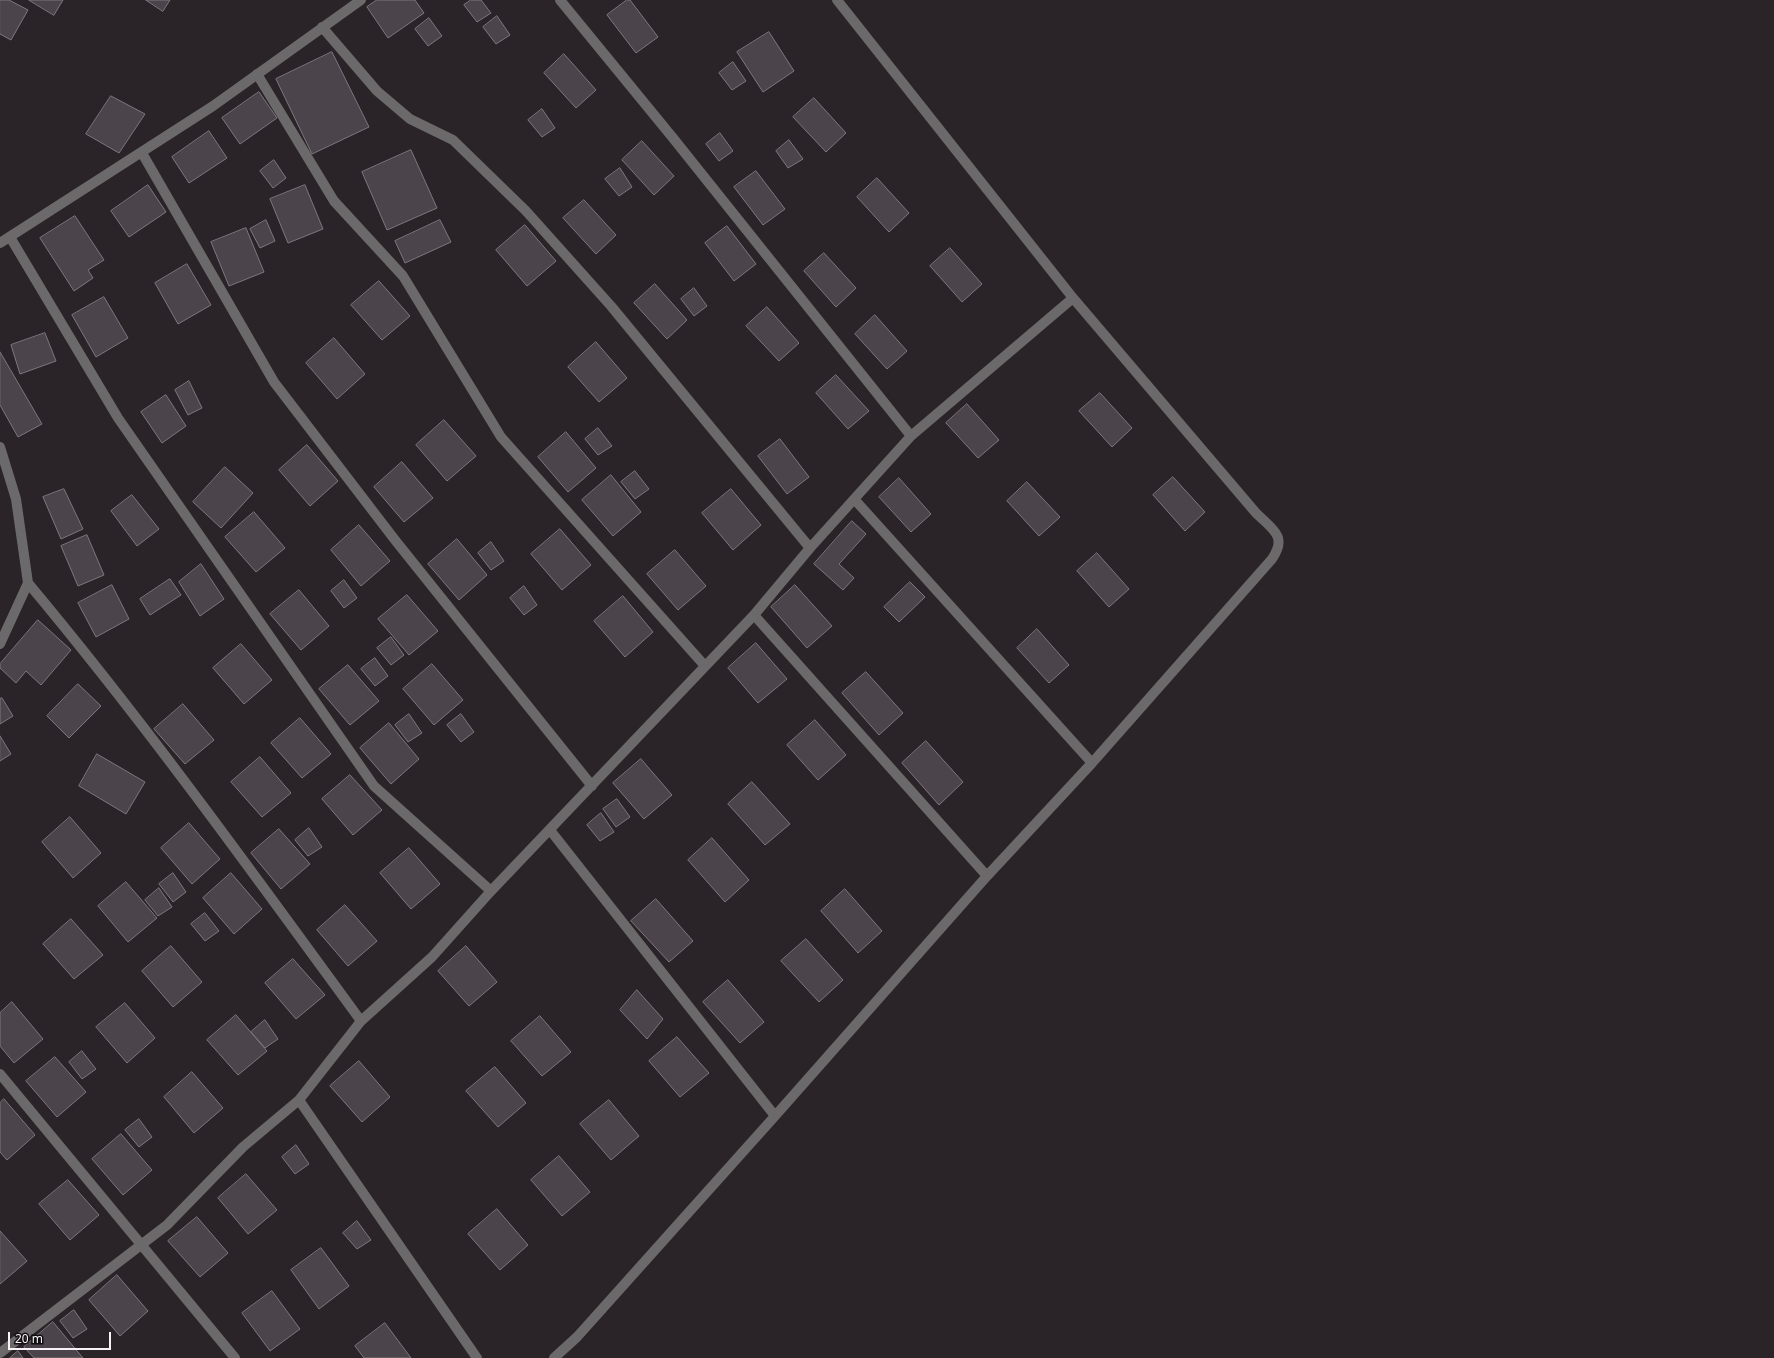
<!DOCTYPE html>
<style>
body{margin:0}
#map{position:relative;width:1774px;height:1358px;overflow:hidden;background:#2a2328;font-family:"Noto Sans",sans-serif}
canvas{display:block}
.scale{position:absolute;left:8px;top:1332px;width:103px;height:18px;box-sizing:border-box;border:2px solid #f6f2f5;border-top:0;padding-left:5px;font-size:12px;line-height:14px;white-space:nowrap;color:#f6f2f5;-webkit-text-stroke:3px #100e10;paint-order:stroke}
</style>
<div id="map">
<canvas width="1774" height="1358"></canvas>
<div class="scale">20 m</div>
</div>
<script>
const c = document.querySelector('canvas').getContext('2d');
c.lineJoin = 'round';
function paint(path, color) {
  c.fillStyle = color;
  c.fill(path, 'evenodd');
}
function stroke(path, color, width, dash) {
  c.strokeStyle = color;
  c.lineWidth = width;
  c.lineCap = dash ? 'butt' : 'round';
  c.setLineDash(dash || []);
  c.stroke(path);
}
const building = new Path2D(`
 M0,0H9L28,10L11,40L0,34Z
 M29,0H63L54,15Z
 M146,0H170L163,11Z
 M377,0H415L424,13L388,38L367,7Z
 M471,0H481L491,13L477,22L464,5Z
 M627,0H630L658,37L636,53L607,15Z
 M497,16L510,35L496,44L483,27Z
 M429,18L442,36L428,46L415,29Z
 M769,32L794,71L763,92L737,52Z
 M332,52L369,127L312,154L276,79Z
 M564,54L596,90L576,108L544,73Z
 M733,62L746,81L732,90L719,73Z
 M259,92L277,118L240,144L222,118Z
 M111,96L145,114L119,153L86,134Z
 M814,98L846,133L826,152L793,117Z
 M542,109L555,128L542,137L528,120Z
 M209,131L227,158L189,183L172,157Z
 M720,133L733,151L719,161L706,144Z
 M789,140L803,159L788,168L776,151Z
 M642,141L674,176L654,195L622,160Z
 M411,150L437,208L387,230L362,172Z
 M274,160L286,178L273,188L260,171Z
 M620,168L632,187L619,196L605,179Z
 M756,171L785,209L763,225L734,187Z
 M877,178L909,213L889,232L857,197Z
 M148,185L166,212L129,237L111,211Z
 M305,185L323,229L288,243L270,199Z
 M584,200L616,235L596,254L563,218Z
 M75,216L104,260L88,270L93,278L74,291L40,238Z
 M266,220L275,241L260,248L250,229Z
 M440,220L451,242L405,263L395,241Z
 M525,225L556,261L527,286L496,250Z
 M727,226L756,264L734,281L705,243Z
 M246,228L264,272L229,286L211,242Z
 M950,248L982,284L962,302L930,266Z
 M824,253L856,288L836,307L804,271Z
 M187,264L211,305L178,324L155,283Z
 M379,281L410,316L382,340L351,305Z
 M655,284L687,320L667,339L634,303Z
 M694,288L707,306L694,316L681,299Z
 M104,297L128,338L96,357L72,315Z
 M767,307L799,343L779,361L746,326Z
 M875,315L907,351L887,369L855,334Z
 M45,333L56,361L20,374L11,345Z
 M334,338L365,374L337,399L306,363Z
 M596,342L627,378L599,402L568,367Z
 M0,352L42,424L18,437L0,405Z
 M836,375L869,411L848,429L816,393Z
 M189,381L202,408L188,415L175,390Z
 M1100,393L1132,428L1112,447L1079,411Z
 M166,395L186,426L162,443L141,412Z
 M967,404L999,440L978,458L946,423Z
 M444,420L476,456L447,481L416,445Z
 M598,428L612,446L598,455L585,439Z
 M566,432L596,468L568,492L538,457Z
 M780,439L809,477L787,494L758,456Z
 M307,445L338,481L310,506L279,470Z
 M402,462L433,498L404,522L374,487Z
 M225,467L253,493L221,528L193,502Z
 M635,471L649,489L635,499L621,482Z
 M611,475L641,512L613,536L582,500Z
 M1173,477L1205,512L1185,531L1153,495Z
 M899,478L931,514L911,532L879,497Z
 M1027,482L1060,517L1039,536L1007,501Z
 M64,489L83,529L61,539L43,497Z
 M731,489L761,525L733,550L702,513Z
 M132,495L159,529L137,546L111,511Z
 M254,512L285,548L256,572L225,537Z
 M852,521L866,534L839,564L854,578L843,590L814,564Z
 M359,525L390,561L361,586L331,550Z
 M560,529L591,565L562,590L531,554Z
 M87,535L104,575L78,586L61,546Z
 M457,539L487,575L459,600L428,564Z
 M491,542L504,561L491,570L478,553Z
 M675,550L706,586L678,610L647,574Z
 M1097,553L1129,589L1109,607L1077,571Z
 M201,564L224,599L200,616L179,582Z
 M170,579L181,595L150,615L140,599Z
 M344,580L357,598L344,608L331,591Z
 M910,582L925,597L899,622L884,607Z
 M112,585L129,619L96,637L78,603Z
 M795,585L832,626L807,648L771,607Z
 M524,586L537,605L524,615L510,598Z
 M299,590L329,626L301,650L270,614Z
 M407,595L438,631L409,655L378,619Z
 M623,596L653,632L625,657L594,621Z
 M38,620L71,650L41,685L26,671L16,683L0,668V664Z
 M1037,629L1069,665L1049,683L1017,648Z
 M391,637L404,655L391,665L377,648Z
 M756,643L787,679L758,703L728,668Z
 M241,644L272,680L244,704L213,668Z
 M375,658L388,676L375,686L361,669Z
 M432,664L463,700L434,725L403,689Z
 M348,665L379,701L350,725L319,689Z
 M866,672L903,713L879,735L842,693Z
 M78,684L101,706L69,738L47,716Z
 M2,698L13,716L0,724V699Z
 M183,704L214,740L185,764L154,729Z
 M409,714L422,733L408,742L395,725Z
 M461,714L474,732L461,742L447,725Z
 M300,718L331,754L302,778L271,743Z
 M815,720L846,755L818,780L787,745Z
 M389,723L419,759L391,784L360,748Z
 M0,736L11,754L0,761Z
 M926,741L963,782L939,805L902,763Z
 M97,754L145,782L126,814L79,786Z
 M260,757L291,793L262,817L231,782Z
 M641,759L672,795L644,819L613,783Z
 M350,775L382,810L353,835L322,799Z
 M752,782L790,824L765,845L728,804Z
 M617,799L630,817L616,827L603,809Z
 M601,813L614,832L600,841L587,825Z
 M70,817L101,853L73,878L42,842Z
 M189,823L220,859L192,884L161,848Z
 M309,828L322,847L308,856L295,840Z
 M279,829L310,864L281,889L251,853Z
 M712,838L749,880L725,902L688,860Z
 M409,848L440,884L411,909L380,873Z
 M173,873L186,892L173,902L159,884Z
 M231,873L262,909L234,934L203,898Z
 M126,882L157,918L128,942L98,906Z
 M159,888L172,907L158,916L145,900Z
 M845,889L882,931L858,953L821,911Z
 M656,899L693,941L669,962L631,921Z
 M345,905L377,941L348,966L317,930Z
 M205,913L219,931L205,941L191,924Z
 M71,919L103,955L74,979L43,944Z
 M806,939L843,980L819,1002L781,961Z
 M171,946L202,982L173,1007L142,971Z
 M466,946L497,982L469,1006L438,971Z
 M293,959L325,995L296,1019L265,983Z
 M728,980L764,1022L740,1043L703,1002Z
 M637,990L663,1019L647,1039L620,1010Z
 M12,1002L43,1039L14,1063L0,1046V1013Z
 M125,1003L155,1038L127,1063L96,1027Z
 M236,1015L267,1051L238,1075L207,1040Z
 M540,1016L571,1052L542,1076L511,1041Z
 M265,1020L278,1039L265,1048L251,1032Z
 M677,1037L709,1073L680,1097L649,1061Z
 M82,1051L96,1069L82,1079L69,1062Z
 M55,1057L86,1092L57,1117L26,1081Z
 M359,1061L390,1097L362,1122L330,1086Z
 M495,1067L526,1103L498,1127L466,1091Z
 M192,1072L223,1108L194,1133L164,1097Z
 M4,1099L35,1135L7,1160L0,1152V1103Z
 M609,1100L639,1136L611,1160L580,1124Z
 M139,1119L152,1137L139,1147L125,1130Z
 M121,1134L152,1170L123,1195L92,1159Z
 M296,1145L309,1164L295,1174L282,1157Z
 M559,1156L590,1192L562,1216L531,1180Z
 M246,1174L277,1210L248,1234L218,1198Z
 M68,1180L99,1215L70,1240L39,1204Z
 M497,1209L528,1245L500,1270L468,1234Z
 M197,1217L228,1253L200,1277L168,1241Z
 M357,1221L371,1240L357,1249L343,1233Z
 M0,1231L27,1261L0,1284Z
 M321,1248L349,1286L319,1309L291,1270Z
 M117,1275L148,1311L120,1336L89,1300Z
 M272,1291L300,1329L270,1351L242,1313Z
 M74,1310L87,1329L73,1338L60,1321Z
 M53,1322L83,1358H34L24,1347Z
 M385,1323L411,1358H364L355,1346Z
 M18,1351L23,1358H10Z`);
const minor = new Path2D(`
 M560,0L673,138L911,436
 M322,27L377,91L410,119L453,140L526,211L611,306L810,548
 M257,74L334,201L403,276L501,437L705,666
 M142,153L274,382L395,540L592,786
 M10,237L118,418L374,786L491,891
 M0,243L213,106L361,0
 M0,447L16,499L28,583L0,644
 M855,500L1092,763
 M28,583C146,724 253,873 361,1021
 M754,615L987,876
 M550,830L775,1116
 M0,1074L235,1358
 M299,1100L477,1358
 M0,1353L167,1225L243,1147L299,1100L361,1021L432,957L491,891L754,615L810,548L911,436L1073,298
 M554,1358L577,1337L775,1116L987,876L1092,763L1272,559C1288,536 1272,529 1256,513L1073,298L837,0`);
paint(building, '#4b444a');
stroke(building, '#7e777d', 1);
stroke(minor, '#6c696b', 10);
</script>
